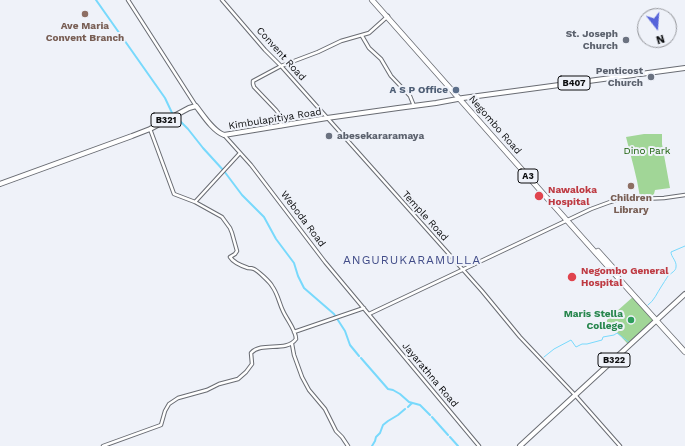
<!DOCTYPE html>
<style>
body{margin:0}
#map{position:relative;width:685px;height:446px;overflow:hidden;background:#eff2f9;font-family:"Work Sans",sans-serif}
canvas{display:block}
.north{position:absolute;left:637px;top:8px;width:40px;height:40px;box-sizing:border-box;background:#eff2f9;border:1px solid #94969b;border-radius:50%;rotate:163deg;font-size:11px;font-weight:700;line-height:16px;text-align:center;color:#0c0d0f}
.north::after{content:'';display:block;margin:auto;width:14px;height:18px;background:#5563da;clip-path:polygon(50% 0,100% 100%,50% 72%,0 100%)}
</style>
<div id="map">
<canvas width="685" height="446"></canvas>
<div class="north">N</div>
</div>
<script>
const c = document.querySelector('canvas').getContext('2d');
c.lineJoin = 'round';
function paint(path, color) {
  c.fillStyle = color;
  c.fill(path, 'evenodd');
}
function stroke(path, color, width, dash) {
  c.strokeStyle = color;
  c.lineWidth = width;
  c.lineCap = dash ? 'butt' : 'round';
  c.setLineDash(dash || []);
  c.stroke(path);
}
function drawText(font, color, halo, rows, align = 'center') {
  c.font = font + ' "Work Sans",sans-serif';
  c.lineWidth = 4;
  c.setLineDash([]);
  c.textBaseline = 'middle';
  c.strokeStyle = halo;
  c.fillStyle = color;
  for (const [text, x, y, turn = 0] of rows) {
    c.save();
    c.translate(x, y);
    c.rotate((+turn || 0) * Math.PI / 180);
    c.textAlign = isNaN(turn) ? turn : align;
    if (halo) c.strokeText(text, 0, 0);
    c.fillText(text, 0, 0);
    c.restore();
  }
}
const green = new Path2D(`
 M644,134H662V144L670,188L655,190L654,194L651,196L640,197C637,177 631,157 626,137Z
 M634,296L656,321L630,344L627,343L607,322V320Z`);
const stream = new Path2D(`
 M648,305C654,301 657,293 661,287C663,283 666,280 668,276C671,273 676,271 676,267C677,261 671,257 671,252L685,246
 M544,357L554,349L571,340L576,347L582,344H587L602,340L603,337L614,335L617,333L630,343`);
const canal = new Path2D(`
 M96,0L165,98L173,115
 M176,117L188,129L203,148L224,171L242,195L264,217L276,239L294,263L298,276L304,288L334,314L345,331L350,345L359,356
 M361,358L388,389L393,390L400,394L409,402L420,405L430,415
 M408,407L412,403
 M432,417L448,435
 M450,437L458,446
 M372,446L375,441L376,437L380,433L383,425L388,421L398,415L405,409`);
const tertiary = new Path2D(`
 M128,0L196,106
 M222,0L265,50L281,66L482,291L520,337L575,395L620,446
 M362,36L369,48L381,59L391,76L410,96L414,106
 M281,126L279,114L276,110L254,87L253,84V81L281,66L318,52L341,41L369,33L388,16
 M224,135L251,165L325,262L479,446
 M195,202L240,153
 M369,314L591,209L610,202L616,200L664,198L685,195
 M294,332L364,308
 M292,344L294,355L302,377L309,390L325,409L336,431L342,437L348,446
 M103,446L161,425L165,411L169,404L178,398L207,390L219,384L238,379L246,372L252,364L251,353C262,341 286,353 296,339C296,330 287,320 283,311C279,303 278,294 272,286C270,282 258,271 254,269C252,268 250,268 248,268C242,266 233,262 230,257L235,254L237,251L232,233L230,228L222,217L195,202L174,194L150,129`);
const primary = new Path2D(`
 M0,184L132,136L150,129L189,108L196,106C203,115 213,131 224,135L327,118L398,108L436,103L463,98L685,68
 M520,446L685,294`);
const trunk = new Path2D(`
 M372,0C476,117 579,236 685,352
 M598,251L616,271`);
const markers = [
 [85,14,4,"#8d6e63"],
 [626,40,4,"#6b7280"],
 [651,77,4,"#6b7280"],
 [456,90,4,"#5c6f8a"],
 [329,136,4,"#6b7280"],
 [631,186,4,"#8d6e63"],
 [539,196,5,"#e0444e"],
 [572,277,5,"#e0444e"],
 [631,320,4,"#2e9e5b"]
];
const shields = [
 [574,83,32],
 [166,120,30],
 [528,176,20],
 [614,360,32]
];
const shieldNames = [
 ["B407",574,83],
 ["B321",166,120],
 ["A3",528,176],
 ["B322",614,360]
];
const educationNames = [
 ["Ave Maria",85,26],
 ["Convent Branch",85,38],
 ["Children",631,198],
 ["Library",631,210]
];
const worshipNames = [
 ["St. Joseph",618,34],
 ["Church",618,46],
 ["Penticost",643,71],
 ["Church",643,83],
 ["abesekararamaya",337,136,"left"]
];
const streetNames = [
 ["Convent Road",281,54,48],
 ["Kimbulapitiya Road",275,119,-9],
 ["Negombo Road",495,125,49],
 ["Temple Road",425,216,48],
 ["Weboda Road",303,219,53],
 ["Jayarathna Road",430,375,50]
];
const serviceNames = [
 ["A S P Office",448,90]
];
const parkNames = [
 ["Dino Park",647,151]
];
const healthNames = [
 ["Nawaloka",548,190],
 ["Hospital",548,202],
 ["Negombo General",581,271],
 ["Hospital",581,283]
];
const leisureNames = [
 ["Maris Stella",623,314],
 ["College",623,326]
];
const quarterNames = [
 ["ANGURUKARAMULLA",412,260]
];
paint(green, '#a1d697');
stroke(stream, '#78d9fc', 1);
stroke(canal, '#78d9fc', 2);
stroke(tertiary, '#696c73', 4.5);
stroke(primary, '#696c73', 6);
stroke(trunk, '#696c73', 6);
stroke(tertiary, '#fff', 2.5);
stroke(primary, '#fff', 4);
stroke(trunk, '#fff', 4.5);
for (const [x, y, r, color] of markers) {
  const dot = new Path2D();
  dot.arc(x, y, r, 0, 2 * Math.PI);
  c.fillStyle = color;
  c.fill(dot);
  stroke(dot, '#eff2f9', 1.5);
}
for (const [x, y, w] of shields) {
  const box = new Path2D();
  box.roundRect(x - w / 2, y - 7, w, 14, 3);
  c.fillStyle = '#eff2f9';
  c.fill(box);
  stroke(box, '#0c0d0f', 1);
}
drawText('bold 9px', '#0c0d0f', null, shieldNames);
drawText('bold 10px', '#785e54', '#eff2f9', educationNames);
drawText('bold 10px', '#5b616d', '#eff2f9', worshipNames, 'right');
drawText('10px', '#0c0d0f', '#eff2f9', streetNames);
drawText('bold 10px', '#4e5e75', '#eff2f9', serviceNames, 'right');
drawText('10px', '#185f07', '#eff2f9', parkNames);
drawText('bold 10px', '#be3a42', '#eff2f9', healthNames, 'left');
drawText('bold 10px', '#27864d', '#eff2f9', leisureNames, 'right');
c.letterSpacing = '1px';
drawText('12px', '#414c88', '#eff2f9', quarterNames);
c.letterSpacing = '0px';
</script>
